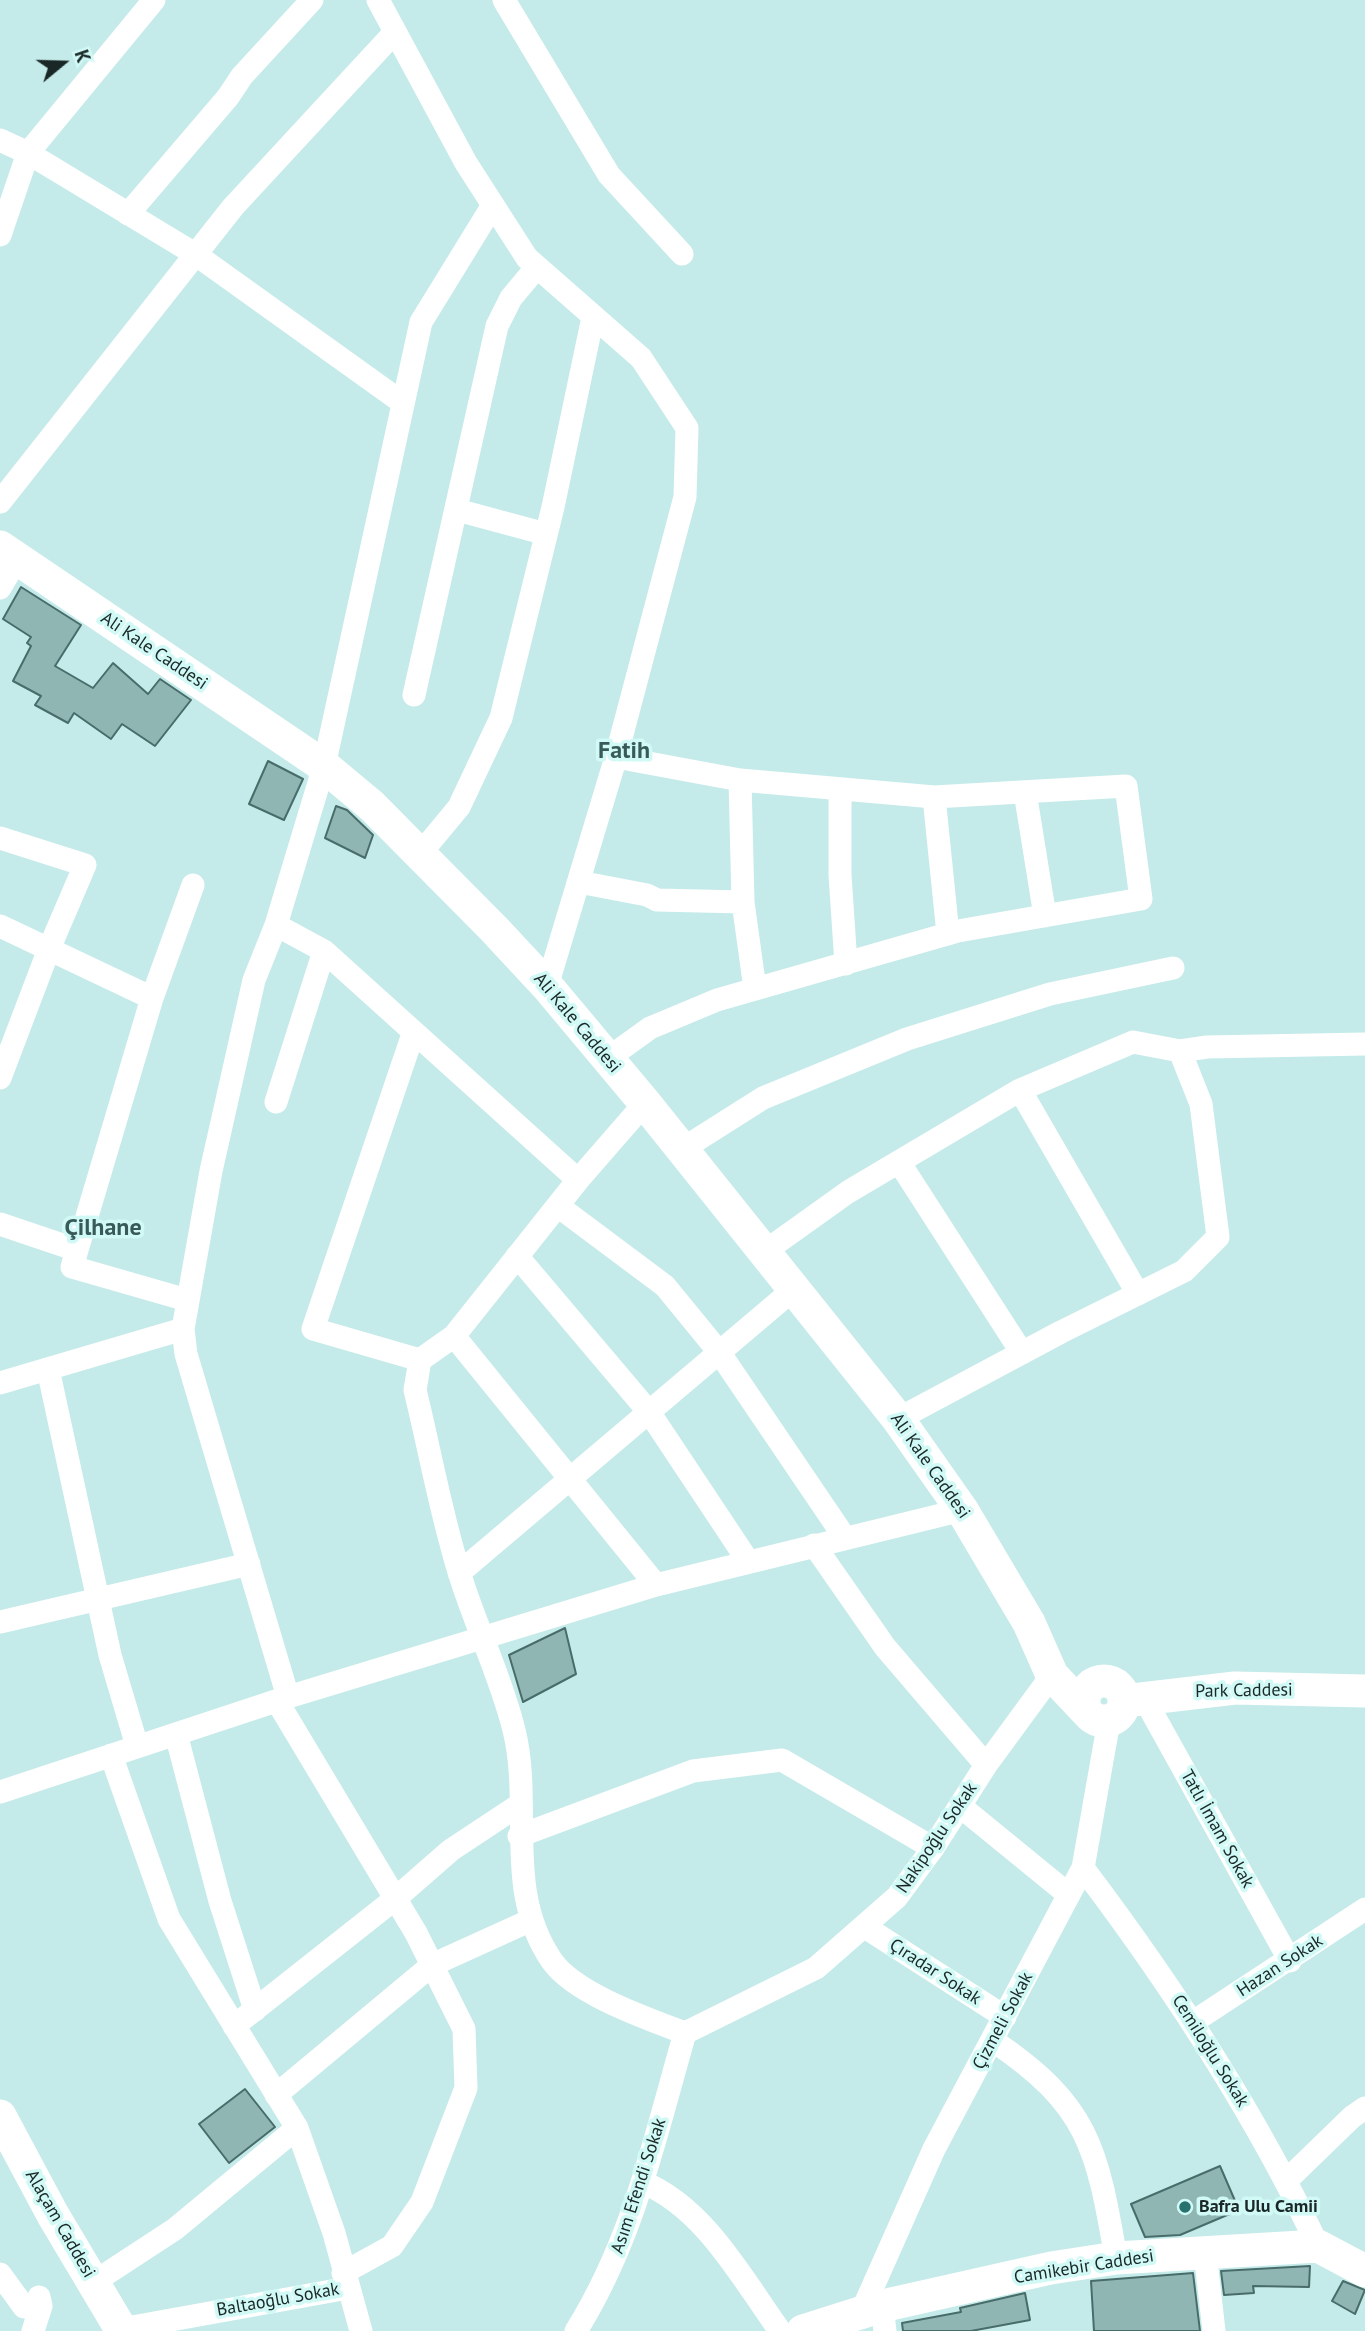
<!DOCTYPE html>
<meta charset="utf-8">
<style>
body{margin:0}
#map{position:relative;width:1365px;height:2331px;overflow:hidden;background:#c4ebe9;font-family:"PT Sans",sans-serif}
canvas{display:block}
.north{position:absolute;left:28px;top:28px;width:70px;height:70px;-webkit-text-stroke:5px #d1f9f6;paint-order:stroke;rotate:71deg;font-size:19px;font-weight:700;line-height:28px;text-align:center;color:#192827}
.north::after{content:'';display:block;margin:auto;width:24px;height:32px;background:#192827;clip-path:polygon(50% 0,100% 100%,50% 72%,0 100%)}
</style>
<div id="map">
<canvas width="1365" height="2331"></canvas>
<div class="north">K</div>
</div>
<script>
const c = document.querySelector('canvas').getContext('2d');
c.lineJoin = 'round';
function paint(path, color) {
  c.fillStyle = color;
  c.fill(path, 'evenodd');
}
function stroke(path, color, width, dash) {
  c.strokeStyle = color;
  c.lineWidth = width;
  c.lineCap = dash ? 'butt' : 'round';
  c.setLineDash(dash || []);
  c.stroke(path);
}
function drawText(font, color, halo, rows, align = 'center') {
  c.font = font + ' "PT Sans",sans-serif';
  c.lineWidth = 7;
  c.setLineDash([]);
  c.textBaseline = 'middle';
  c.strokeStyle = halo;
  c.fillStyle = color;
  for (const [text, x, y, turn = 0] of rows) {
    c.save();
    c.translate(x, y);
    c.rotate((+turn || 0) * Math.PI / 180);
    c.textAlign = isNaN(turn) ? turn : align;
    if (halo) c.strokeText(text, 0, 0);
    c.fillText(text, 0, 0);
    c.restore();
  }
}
const building = new Path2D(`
 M21,587L81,625L55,666L93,688L113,663L148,694L160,679L191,700L155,746L122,724L111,739L74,713L68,723L35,705L41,696L13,681L31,646L27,643L31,637L3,619Z
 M268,761L303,779L284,820L249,804Z
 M336,806L347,810L373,835L365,858L325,838Z
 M565,1628L576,1674L523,1702L509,1655Z
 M245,2089L275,2127L229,2163L199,2124Z
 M1220,2166L1239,2210L1180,2235L1145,2237L1131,2204Z
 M1310,2266L1309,2287L1253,2286L1254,2293L1224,2295L1221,2271Z
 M1193,2273L1200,2331H1094L1091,2281Z
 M1343,2281L1365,2290L1355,2314L1332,2301Z
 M1025,2293L1030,2320L971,2331H903L902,2323L961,2312L960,2308Z`);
const street = new Path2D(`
 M378,0L466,163L527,258L641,358L687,428L685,497L616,757L547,986
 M504,0L609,175L682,254
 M0,140L28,153L195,254L403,403
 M128,214L228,97L242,76L312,0
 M0,235L28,153L154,0
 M0,502L233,207L395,32
 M457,510L546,534
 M0,588L17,559
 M414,695L497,326L511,298L537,267
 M740,780L743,902L755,989
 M840,789V875L846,964
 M1025,792L1045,916
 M934,797L948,934
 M0,838L85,865L49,949L0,1078
 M420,854L459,807L501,718L553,507L593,317
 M579,882L647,895L657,900L743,902
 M276,925L324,951L578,1180
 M0,926L152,998
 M413,1034L313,1329L420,1360
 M1180,1051L1207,1047L1365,1044
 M607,1059L650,1028L717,1000L958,931L1141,899L1126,786L934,797L740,780L616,757
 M1020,1090L1138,1294
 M276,1102L324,951
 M645,1103L578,1180L454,1336L420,1360L415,1390C430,1451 441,1515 460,1575C476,1627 501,1677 514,1730C533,1807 503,1890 552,1961C575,1994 648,2019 685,2033
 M681,1150L763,1098L907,1039L1050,994L1173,968
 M899,1162L1022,1353
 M558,1206L665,1286L719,1352L845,1538
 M0,1224L77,1250L72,1267L187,1300
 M77,1250L152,998L193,885
 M764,1252L848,1192L1020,1090L1133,1042L1180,1051L1201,1104L1218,1237L1184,1271L1061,1332L898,1419
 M517,1256L649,1412L748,1561
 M454,1336L656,1585
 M48,1369L110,1655L137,1746
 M0,1383L183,1329
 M814,1545L885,1647L986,1765
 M459,1573L794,1289
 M0,1622L249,1564
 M288,1697L186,1354L183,1329L211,1171L254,980L276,925L324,766L421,322L493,205
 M1144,1698L1290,1961
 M277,1701L416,1933L464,2029L466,2088L422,2202L392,2246L343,2273
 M176,1734L220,1901L255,2010
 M111,1755L169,1919L297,2128L334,2233L361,2331
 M0,1792L288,1697L656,1585L962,1510
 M960,1806L1069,1895
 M519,1836L693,1771L782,1760L933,1848
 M1083,1868C1173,1987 1254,2111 1318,2246
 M865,1927L1005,2017
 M1193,2022L1365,1909
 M234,2026L396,1898L451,1850L519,1805
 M685,2033L816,1968L897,1897L933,1848L986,1765L1052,1675
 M992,2040C1089,2105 1097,2148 1116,2258
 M276,2095L432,1965L529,1921
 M1287,2180L1352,2117L1365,2108
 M642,2182C704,2207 742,2278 780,2331
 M1205,2252L1214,2331
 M0,2274L24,2307
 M94,2282L175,2229L297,2128
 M882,2306L885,2331
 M862,2311L934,2149L1083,1868L1109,1721
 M121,2329L348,2288
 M33,2331L41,2306L39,2297
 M576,2331C634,2238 655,2137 685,2033`);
const secondary = new Path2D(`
 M0,547L324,766L372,806L494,929L547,986L645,1103L898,1419L962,1510L1029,1623L1052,1675L1087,1712
 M1084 1701a20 20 0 1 1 40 0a20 20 0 1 1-40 0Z
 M1124,1701L1235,1688L1365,1691
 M0,2116L53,2215L122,2331
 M803,2331L882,2306L1051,2268L1116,2258L1318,2246L1365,2271`);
const markers = [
 [1185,2207,7,"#27716f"]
];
const streetNames = [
 ["Ali Kale Caddesi",154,651,34],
 ["Ali Kale Caddesi",577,1023,50],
 ["Ali Kale Caddesi",930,1466,55],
 ["Park Caddesi",1244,1691,-1],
 ["Tatlı İmam Sokak",1217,1829,61],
 ["Nakipoğlu Sokak",937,1838,-56],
 ["Hazan Sokak",1280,1966,-33],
 ["Çıradar Sokak",935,1972,33],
 ["Çizmeli Sokak",1003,2021,-62],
 ["Cemiloğlu Sokak",1210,2051,58],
 ["Asım Efendi Sokak",639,2186,-72],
 ["Alaçam Caddesi",60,2224,60],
 ["Camikebir Caddesi",1084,2267,-9],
 ["Baltaoğlu Sokak",278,2300,-10]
];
const poiNames = [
 ["Bafra Ulu Camii",1199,2207]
];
const districtNames = [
 ["Fatih",624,751],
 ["Çilhane",103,1228]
];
paint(building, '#90b6b4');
stroke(building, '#486c6a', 2);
stroke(street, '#fff', 23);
stroke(secondary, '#fff', 33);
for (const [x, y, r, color] of markers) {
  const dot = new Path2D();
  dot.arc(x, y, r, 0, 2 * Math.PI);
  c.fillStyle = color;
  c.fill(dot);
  stroke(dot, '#d1f9f6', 2.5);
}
drawText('18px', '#192827', '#d1f9f6', streetNames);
drawText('bold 18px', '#192827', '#d1f9f6', poiNames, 'left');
drawText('bold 24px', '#385b59', '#d1f9f6', districtNames);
</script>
